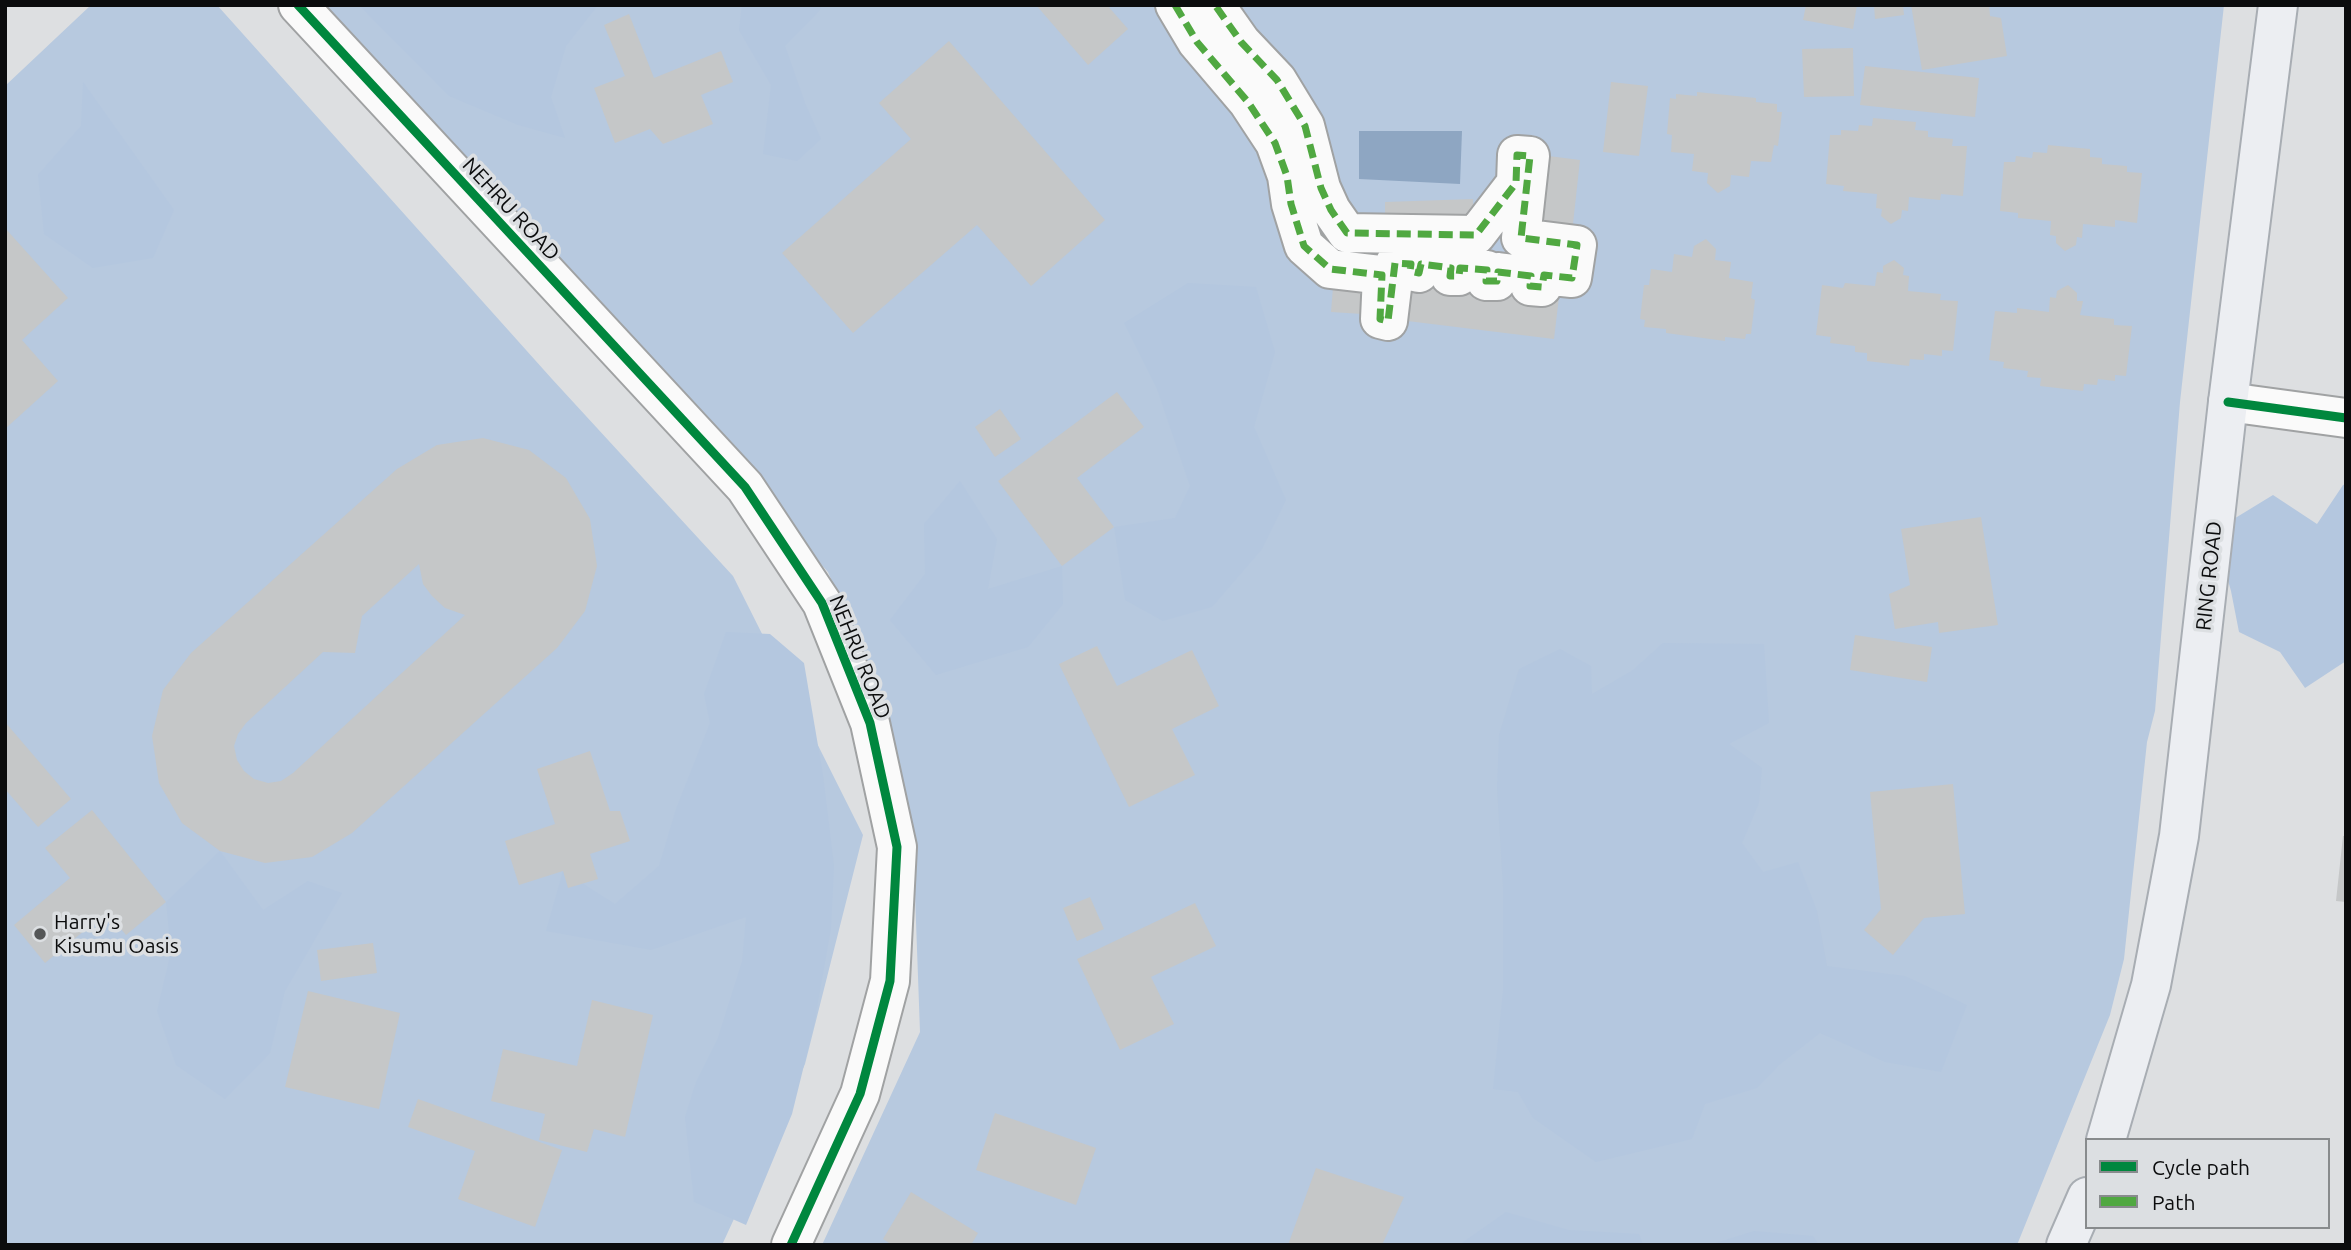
<!DOCTYPE html>
<style>
body{margin:0}
#map{position:relative;width:2351px;height:1250px;overflow:hidden;background:#dddfe1;font-family:Ubuntu,sans-serif}
canvas{display:block}
.frame{position:absolute;inset:0;border:7px solid #0b0c0d;pointer-events:none}
.legend{position:absolute;left:2085px;top:1138px;width:245px;height:91px;box-sizing:border-box;background:#dcdfe2;border:2px solid #888b8d;margin:0;padding:9px 12px;list-style:none;font-size:21px;color:#0b0c0d}
.legend li{display:flex;align-items:center;gap:14px;height:35px}
.legend b{width:35px;border:2px solid #888b8d}
</style>
<div id="map">
<canvas width="2351" height="1250"></canvas>
<div class="frame"></div>
<ul class="legend">
<li><b style="height:9px;background:#00873e"></b>Cycle path</li>
<li><b style="height:9px;background:#50a841"></b>Path</li>
</ul>
</div>
<script>
const c = document.querySelector('canvas').getContext('2d');
c.lineJoin = 'round';
function paint(path, color) {
  c.fillStyle = color;
  c.fill(path, 'evenodd');
}
function stroke(path, color, width, dash) {
  c.strokeStyle = color;
  c.lineWidth = width;
  c.lineCap = dash ? 'butt' : 'round';
  c.setLineDash(dash || []);
  c.stroke(path);
}
function drawText(font, color, halo, rows, align = 'center') {
  c.font = font + ' Ubuntu,sans-serif';
  c.lineWidth = 7;
  c.setLineDash([]);
  c.textBaseline = 'middle';
  c.strokeStyle = halo;
  c.fillStyle = color;
  for (const [text, x, y, turn = 0] of rows) {
    c.save();
    c.translate(x, y);
    c.rotate((+turn || 0) * Math.PI / 180);
    c.textAlign = isNaN(turn) ? turn : align;
    if (halo) c.strokeText(text, 0, 0);
    c.fillText(text, 0, 0);
    c.restore();
  }
}
const green = new Path2D(`
 M91,5H217L552,379L733,576L863,835L805,1064L722,1245H5V86Z
 M318,5H2224L2180,402L2155,711L2147,742L2124,959L2110,1015L2017,1245H822L920,1032L915,894L880,696L828,572Z`);
const forest = new Path2D(`
 M359,5H598L566,46L551,97L565,138L518,125L449,96Z
 M742,5H821L820,10L785,46L805,103L821,139L797,161L763,154L771,85L739,30Z
 M83,82L174,210L153,258L93,268L44,234L38,175L81,126Z
 M1188,283L1256,287L1275,352L1254,427L1286,500L1262,549L1212,607L1163,621L1125,600L1114,527L1175,518L1190,486L1157,389L1124,323Z
 M960,481L997,539L988,589L1062,566L1063,604L1028,647L936,675L890,620L925,574L924,524Z
 M2346,484V661L2305,688L2280,652L2239,632L2231,591L2214,531L2273,495L2317,524L2343,485Z
 M726,632L770,634L804,663L823,775L834,866L831,928L814,1025L792,1114L746,1225L694,1202L685,1117L696,1082L718,1038L742,962L746,917L651,950L546,931L563,871L615,904L659,866L676,809L710,723L704,694Z
 M1663,643L1764,644L1769,723L1729,744L1762,768L1759,803L1742,843L1763,872L1798,862L1817,911L1827,966L1905,976L1967,1005L1941,1072L1885,1062L1820,1033L1779,1065L1757,1088L1705,1104L1692,1139L1596,1162L1533,1118L1518,1092L1493,1089L1503,991V887L1497,788L1499,735L1519,669L1560,649L1591,666L1592,694L1633,670Z
 M220,851L263,910L308,881L342,893L285,991L270,1053L225,1099L176,1065L157,1011L171,952L166,902Z
 M1506,1212L1569,1230L1639,1234L1643,1245H1459Z
 M1754,1231L1813,1236L1819,1245H1709Z`);
const water = new Path2D(`
 M1359,131H1462L1460,184L1359,179Z`);
const building = new Path2D(`
 M1036,5H1107L1128,29L1088,65Z
 M1806,5H1857L1853,29L1803,20Z
 M1874,5H1903L1904,15L1875,19Z
 M1911,5H1989L1990,16L2001,18L2007,56L1922,70Z
 M629,14L654,78L721,51L733,82L701,95L713,124L663,144L650,129L615,143L594,88L625,76L604,25Z
 M949,41L1105,220L1031,286L977,225L853,333L782,253L911,139L879,103Z
 M1853,48L1854,96L1804,97L1802,49Z
 M1865,66L1979,78L1975,117L1860,105Z
 M1611,82L1648,86L1639,156L1603,152Z
 M1697,92L1756,98V102L1777,104V112H1782L1778,146L1774,145L1771,162L1751,161L1749,177L1731,175L1730,186L1718,193L1707,183L1708,173L1692,171L1694,154L1671,152L1672,135L1667,134L1670,98L1676,99V94L1697,96Z
 M1873,118L1916,122L1915,130L1928,131V137L1953,139L1952,146H1967L1963,196L1941,194L1940,200L1909,197L1908,211L1902,210L1901,218L1891,224L1881,216L1882,209L1876,208L1877,194L1843,191L1844,186L1826,184L1830,135H1841V130L1858,131L1859,125L1872,126Z
 M2048,145L2090,149V157L2102,158V164L2127,166V172L2142,173L2137,223L2115,220V227L2083,224L2082,238L2077,237L2076,245L2065,251L2056,243V236L2050,235L2051,221L2018,218V213L2000,211L2004,162H2015L2016,156L2032,158L2033,152L2047,153Z
 M1533,154L1580,160L1571,242L1523,236Z
 M1473,199L1474,225L1385,228V202Z
 M5,228L68,298L22,340L58,381L5,429Z
 M1706,239L1716,249L1715,260L1731,262L1729,278L1753,282L1751,298L1755,300L1751,334H1746L1745,339L1725,337V341L1666,333V329L1644,327L1645,320L1640,319L1644,285H1649L1651,269L1672,272L1674,254L1692,257L1694,246Z
 M1894,260L1904,268L1903,275L1909,276L1908,291L1941,294L1940,300L1958,301L1953,351L1942,350V356L1924,354V360L1910,359L1909,366L1867,361V353L1855,352V346L1830,343L1831,337L1816,335L1822,285L1843,288L1845,283L1875,286L1877,272L1883,273V266Z
 M1397,265L1561,280L1554,339L1391,319Z
 M1334,275L1379,278L1378,315L1331,312Z
 M2068,285L2077,293V301H2083L2080,315L2114,319V325L2132,326L2126,376L2115,375V381L2098,379L2097,385L2084,384L2083,391L2040,386L2041,378L2027,377L2028,371L2003,368L2004,362L1989,360L1995,311L2017,313V308L2049,312L2050,297L2056,298L2057,291Z
 M1117,392L1144,427L1077,478L1114,527L1062,566L998,481Z
 M1000,409L1021,439L995,457L975,427Z
 M483,438L529,450L566,478L590,519L597,566L585,611L557,648L352,833L312,857L265,863L220,851L182,823L159,783L152,736L163,690L191,653L397,469L437,445ZM419,564L423,584L432,596L445,608L465,615L293,773L281,781L268,783L254,779L244,771L237,760L234,746L238,734L246,723L323,652L355,653L362,616Z
 M1981,517L1998,625L1939,633L1938,622L1895,629L1889,594L1910,585L1901,529Z
 M1855,635L1932,647L1927,682L1850,670Z
 M1097,646L1117,686L1192,650L1219,706L1172,729L1195,775L1129,807L1059,664Z
 M5,722L71,799L38,827L5,789Z
 M590,751L610,811H620L630,841L590,854L598,879L568,888L563,871L519,885L505,841L555,824L537,769Z
 M1953,784L1965,914L1924,918L1893,955L1864,930L1881,909L1870,792Z
 M92,810L166,902L126,935L107,912L45,963L14,925L70,878L45,848Z
 M2343,836H2346V902L2336,901Z
 M1090,897L1104,929L1077,941L1063,908Z
 M1195,903L1216,946L1151,977L1174,1024L1120,1050L1077,959Z
 M373,943L377,973L321,981L317,950Z
 M308,991L400,1013L379,1109L285,1087Z
 M592,1000L653,1015L625,1137L594,1129L587,1152L539,1140L545,1114L491,1101L503,1049L577,1066Z
 M418,1099L562,1150L535,1227L458,1199L475,1151L408,1127Z
 M995,1113L1096,1148L1076,1205L976,1170Z
 M1316,1168L1404,1197L1382,1245H1288Z
 M911,1192L978,1233L971,1245H892L883,1239Z`);
const minor = new Path2D(`
 M298,5L745,487L822,603L870,723L897,847L890,981L860,1094L791,1245
 M1175,5L1197,42L1248,102L1275,143L1287,176L1291,204L1304,246L1330,269L1382,275L1380,319L1388,321L1395,263L1411,264L1410,271L1419,273L1421,264L1451,268L1450,276H1459L1460,268L1487,270L1486,281H1497L1498,272L1531,276L1530,286L1542,287L1544,275L1572,278L1577,245L1521,238L1530,156L1517,155L1516,183L1476,235L1347,233L1331,210L1321,188L1305,126L1277,80L1241,42L1215,5
 M2228,402L2346,418`);
const major = new Path2D(`
 M2106,1140L2151,985L2179,836L2228,402L2278,5
 M2066,1245L2087,1197`);
const quiet = new Path2D(`
 M1175,5L1197,42L1248,102L1275,143L1287,176L1291,204L1304,246L1330,269L1382,275L1380,319L1388,321L1395,263L1411,264L1410,271L1419,273L1421,264L1451,268L1450,276H1459L1460,268L1487,270L1486,281H1497L1498,272L1531,276L1530,286L1542,287L1544,275L1572,278L1577,245L1521,238L1530,156L1517,155L1516,183L1476,235L1347,233L1331,210L1321,188L1305,126L1277,80L1241,42L1215,5`);
const cycleway = new Path2D(`
 M298,5L745,487L822,603L870,723L897,847L890,981L860,1094L791,1245
 M2228,402L2346,418`);
const markers = [
 [40,934,7,"#545657"]
];
const streetNames = [
 ["NEHRU ROAD",511,209,47],
 ["RING ROAD",2209,576,-84],
 ["NEHRU ROAD",860,657,68]
];
const poiNames = [
 ["Harry's",54,922],
 ["Kisumu Oasis",54,946]
];
paint(green, '#b7c9df');
paint(forest, '#b4c7df');
paint(water, '#8ea6c2');
paint(building, '#c5c7c8');
stroke(minor, '#a0a2a3', 42);
stroke(major, '#a8adb3', 42);
stroke(minor, '#fafafa', 38);
stroke(major, '#eceef2', 38);
stroke(quiet, '#50a841', 7, [14, 7]);
stroke(cycleway, '#00873e', 9);
for (const [x, y, r, color] of markers) {
  const dot = new Path2D();
  dot.arc(x, y, r, 0, 2 * Math.PI);
  c.fillStyle = color;
  c.fill(dot);
  stroke(dot, '#dcdfe2', 2.5);
}
drawText('21px', '#0b0c0d', '#dcdfe2', streetNames);
drawText('21px', '#0b0c0d', '#dcdfe2', poiNames, 'left');
</script>
